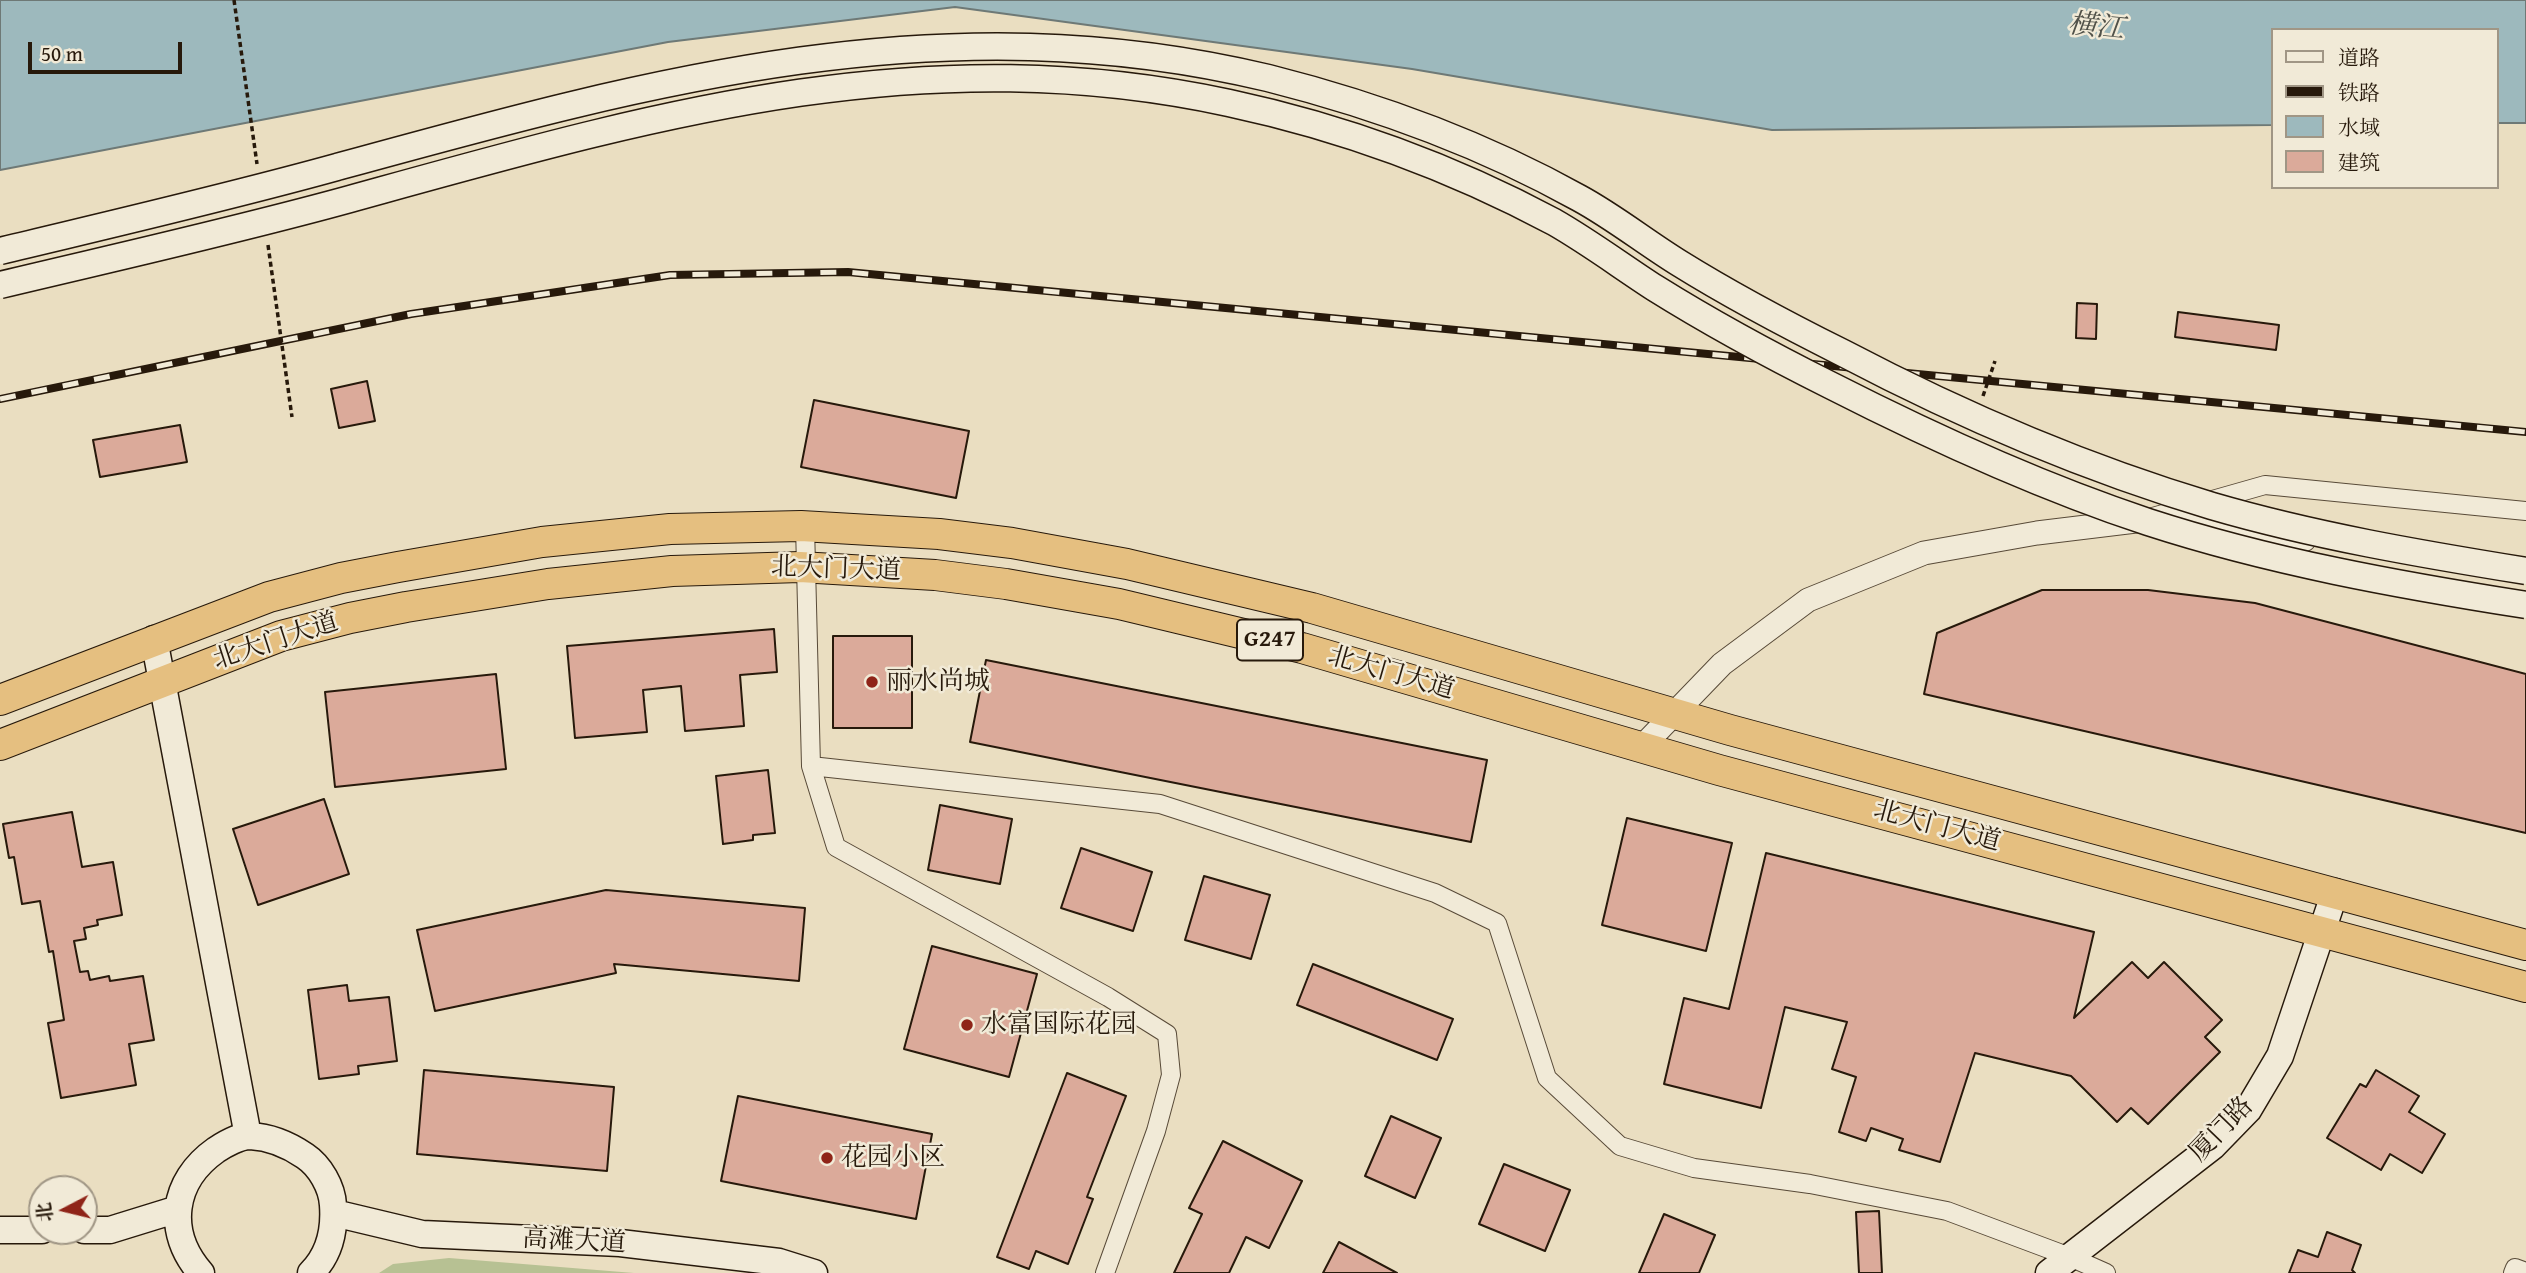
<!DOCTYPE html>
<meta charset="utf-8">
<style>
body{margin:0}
#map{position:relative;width:2526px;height:1273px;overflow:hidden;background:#eadec1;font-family:"Gentium Book Plus","Noto Serif SC",serif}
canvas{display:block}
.legend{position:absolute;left:2271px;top:28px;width:228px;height:161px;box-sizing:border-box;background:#f1ead7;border:2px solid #a09685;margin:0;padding:9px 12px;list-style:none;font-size:21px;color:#27190b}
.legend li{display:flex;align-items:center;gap:14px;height:35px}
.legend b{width:35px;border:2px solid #a09685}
.north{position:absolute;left:28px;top:1175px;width:70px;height:70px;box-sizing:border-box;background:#f1ead7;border:2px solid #a09685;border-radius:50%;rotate:263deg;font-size:19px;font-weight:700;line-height:28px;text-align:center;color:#27190b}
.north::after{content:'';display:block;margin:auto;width:24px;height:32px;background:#8f2418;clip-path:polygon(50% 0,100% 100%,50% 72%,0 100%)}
.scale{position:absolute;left:28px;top:42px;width:154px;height:32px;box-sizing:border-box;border:4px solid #27190b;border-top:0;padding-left:9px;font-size:21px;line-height:24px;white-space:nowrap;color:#27190b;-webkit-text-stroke:5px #f1ead7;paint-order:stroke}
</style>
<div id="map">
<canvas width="2526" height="1273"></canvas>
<ul class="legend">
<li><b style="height:9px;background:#f1ead7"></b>道路</li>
<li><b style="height:9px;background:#27190b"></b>铁路</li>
<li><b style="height:19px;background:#9db9bd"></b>水域</li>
<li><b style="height:19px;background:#dbaa9a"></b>建筑</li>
</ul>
<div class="north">北</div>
<div class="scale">50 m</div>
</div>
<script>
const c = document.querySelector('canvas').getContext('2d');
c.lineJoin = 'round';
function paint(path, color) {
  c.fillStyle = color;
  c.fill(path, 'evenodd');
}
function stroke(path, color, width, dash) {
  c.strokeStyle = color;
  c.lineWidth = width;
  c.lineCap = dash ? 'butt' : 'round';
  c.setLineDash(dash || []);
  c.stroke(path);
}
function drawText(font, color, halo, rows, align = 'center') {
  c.font = font + ' "Gentium Book Plus","Noto Serif SC",serif';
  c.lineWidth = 5;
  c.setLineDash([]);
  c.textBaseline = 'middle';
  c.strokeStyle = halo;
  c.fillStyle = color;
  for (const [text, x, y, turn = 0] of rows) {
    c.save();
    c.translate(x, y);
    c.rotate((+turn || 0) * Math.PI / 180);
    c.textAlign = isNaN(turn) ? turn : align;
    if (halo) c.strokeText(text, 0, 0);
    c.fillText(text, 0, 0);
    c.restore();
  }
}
const green = new Path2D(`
 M449,1258L634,1273H379L393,1264Z`);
const water = new Path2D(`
 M0,0H2526V123H2496V30H2272V125L1772,130L1412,69L955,7L668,42L0,170Z`);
const building = new Path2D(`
 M2077,303L2097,304L2096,339L2076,338Z
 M2178,312L2279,325L2276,350L2175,337Z
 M367,381L375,421L339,428L331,389Z
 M814,400L969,431L956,498L801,467Z
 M180,425L187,462L100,477L93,440Z
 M2042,590H2148L2255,603L2526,674V833L1924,694L1937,633Z
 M774,629L777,672L740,675L744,726L685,731L681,686L643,690L647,732L575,738L567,646Z
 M833,636H912V728H833Z
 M986,660L1487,760L1471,842L970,742Z
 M496,674L506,769L335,787L325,692Z
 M768,770L775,833L753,835V840L723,844L716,776Z
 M324,799L349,874L258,905L233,829Z
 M940,805L1012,819L1000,884L928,870Z
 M72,812L82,867L113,862L122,915L97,920L98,925L84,928L86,939L74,941L80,972L88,971L90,980L109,976L110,981L143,976L154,1040L129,1044L136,1085L61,1098L48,1023L64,1020L53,951L49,952L40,901L22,904L14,857L9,858L3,824Z
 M1627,818L1732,843L1706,951L1602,925Z
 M1081,848L1152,872L1133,931L1061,908Z
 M1766,853L2094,932L2074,1018L2132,962L2148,978L2164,962L2222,1020L2205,1037L2220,1052L2148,1124L2131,1108L2117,1122L2071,1076L1975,1053L1940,1162L1899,1150L1903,1139L1871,1128L1866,1141L1839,1132L1856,1077L1832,1069L1847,1022L1785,1007L1761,1108L1664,1084L1684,998L1729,1009Z
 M1204,876L1270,895L1251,959L1185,940Z
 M606,890L805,908L799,981L614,964L616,973L435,1011L417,930Z
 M932,946L1037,974L1009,1077L904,1049Z
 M1313,964L1453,1019L1437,1060L1297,1005Z
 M347,985L349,1001L389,997L397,1061L358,1066L359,1074L319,1079L308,990Z
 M424,1070L614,1087L607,1171L417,1154Z
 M2376,1070L2419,1096L2409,1112L2445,1134L2422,1173L2390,1154L2381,1170L2327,1138L2360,1084L2366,1087Z
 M1067,1073L1126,1096L1087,1197L1093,1199L1068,1264L1036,1251L1029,1269L997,1257Z
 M738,1096L932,1134L916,1219L721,1181Z
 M1391,1116L1441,1138L1415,1198L1365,1176Z
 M1223,1141L1302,1181L1269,1248L1246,1237L1229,1273H1174L1202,1214L1189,1208Z
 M1504,1164L1570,1190L1545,1251L1479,1224Z
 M1879,1211L1882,1273H1859L1856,1212Z
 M1664,1214L1715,1235L1699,1273H1639Z
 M2327,1232L2361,1245L2352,1270L2355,1273H2289L2298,1250L2318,1257Z
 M1339,1242L1397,1273H1323Z`);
const path = new Path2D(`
 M1983,396L1995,361`);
const minor = new Path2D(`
 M2142,520L2265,485L2526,511
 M805,526L811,766L836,847L1108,997L1167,1034L1171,1075L1156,1131L1105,1273
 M811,766L1160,804L1435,893L1497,923L1547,1078L1620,1146L1694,1168L1810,1184L1947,1211L2070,1257L2106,1273
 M2513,1273L2515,1268L2526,1272`);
const tertiary = new Path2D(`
 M2188,526L2304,540
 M1641,748L1722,664L1808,600L1924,553L2037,533L2144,520`);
const secondary = new Path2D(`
 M154,639L248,1136
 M334,1213L422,1234L620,1243L779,1262L814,1273
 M0,1230H42
 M84,1230H110L178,1209
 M201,1273C165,1232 172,1181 216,1150C225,1144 240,1136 250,1136C270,1137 289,1145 305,1156C320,1166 332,1187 333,1205C335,1231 330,1254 311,1273
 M2049,1273L2213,1146L2248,1110L2280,1056L2335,892`);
const trunk = new Path2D(`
 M0,700L269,597L341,578L398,567L542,542L670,529L801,526L939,534L1012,543L1127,564L1312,608L1730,730L2526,945
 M0,745L281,636L350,618L406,607L548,584L672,571L800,567L935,575L1006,584L1119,604L1302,648L1719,770L2526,987`);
const rail = new Path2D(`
 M0,399L411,314L670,275L848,272L2526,432`);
const pathBridge = new Path2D(`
 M234,0L257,164
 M268,245L292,417`);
const secondaryBridge = new Path2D(`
 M0,251C112,224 225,198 337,167C650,81 942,0 1268,78C1375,105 1482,144 1579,198C1614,217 1645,242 1679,263C1732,296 1787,325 1843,353C1961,415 2085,468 2212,506C2315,536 2421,554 2526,571
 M0,285C117,257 234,231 350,199C647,117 918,36 1229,103C1341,127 1453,168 1554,222C1589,242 1621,266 1655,288C1711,323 1770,355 1830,385C1932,437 2039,486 2148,522C2271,562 2399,585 2526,605`);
const markers = [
 [872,682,7,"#8f2418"],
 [967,1025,7,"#8f2418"],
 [827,1158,7,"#8f2418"]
];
const shields = [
 [1270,640,66]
];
const shieldNames = [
 ["G247",1270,640]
];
const streetNames = [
 ["北大门大道",836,570,2],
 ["北大门大道",276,642,-18],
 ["北大门大道",1391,674,16],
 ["北大门大道",1937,827,15],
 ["厦门路",2222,1130,-46],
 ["高滩大道",574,1242,3]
];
const poiNames = [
 ["丽水尚城",886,682],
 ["水富国际花园",981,1025],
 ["花园小区",841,1158]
];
const waterNames = [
 ["横江",2096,28,6]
];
paint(green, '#b7c193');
paint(water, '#9db9bd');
stroke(water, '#6e7976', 2);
paint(building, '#dbaa9a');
stroke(building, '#27190b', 2);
stroke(minor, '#584a38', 20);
stroke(tertiary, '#584a38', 25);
stroke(secondary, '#27190b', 29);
stroke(trunk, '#27190b', 32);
stroke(path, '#27190b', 3.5, [5, 3.5]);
stroke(minor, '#f1ead7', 18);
stroke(tertiary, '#f1ead7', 23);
stroke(secondary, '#f1ead7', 26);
stroke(trunk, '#e5bf80', 30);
stroke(rail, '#27190b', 8);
stroke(rail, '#f1ead7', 5, [16]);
stroke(secondaryBridge, '#27190b', 29, []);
stroke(pathBridge, '#27190b', 3.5, [5, 3.5]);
stroke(secondaryBridge, '#f1ead7', 26);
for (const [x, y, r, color] of markers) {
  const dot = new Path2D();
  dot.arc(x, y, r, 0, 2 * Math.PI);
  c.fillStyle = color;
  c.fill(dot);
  stroke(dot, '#f1ead7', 2.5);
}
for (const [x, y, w] of shields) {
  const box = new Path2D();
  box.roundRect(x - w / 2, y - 20.5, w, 41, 5);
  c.fillStyle = '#f1ead7';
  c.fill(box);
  stroke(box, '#27190b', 2);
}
drawText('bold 24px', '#27190b', null, shieldNames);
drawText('26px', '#27190b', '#f1ead7', streetNames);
drawText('26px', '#27190b', '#f1ead7', poiNames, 'left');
drawText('italic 28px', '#505149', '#f1ead7', waterNames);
</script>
